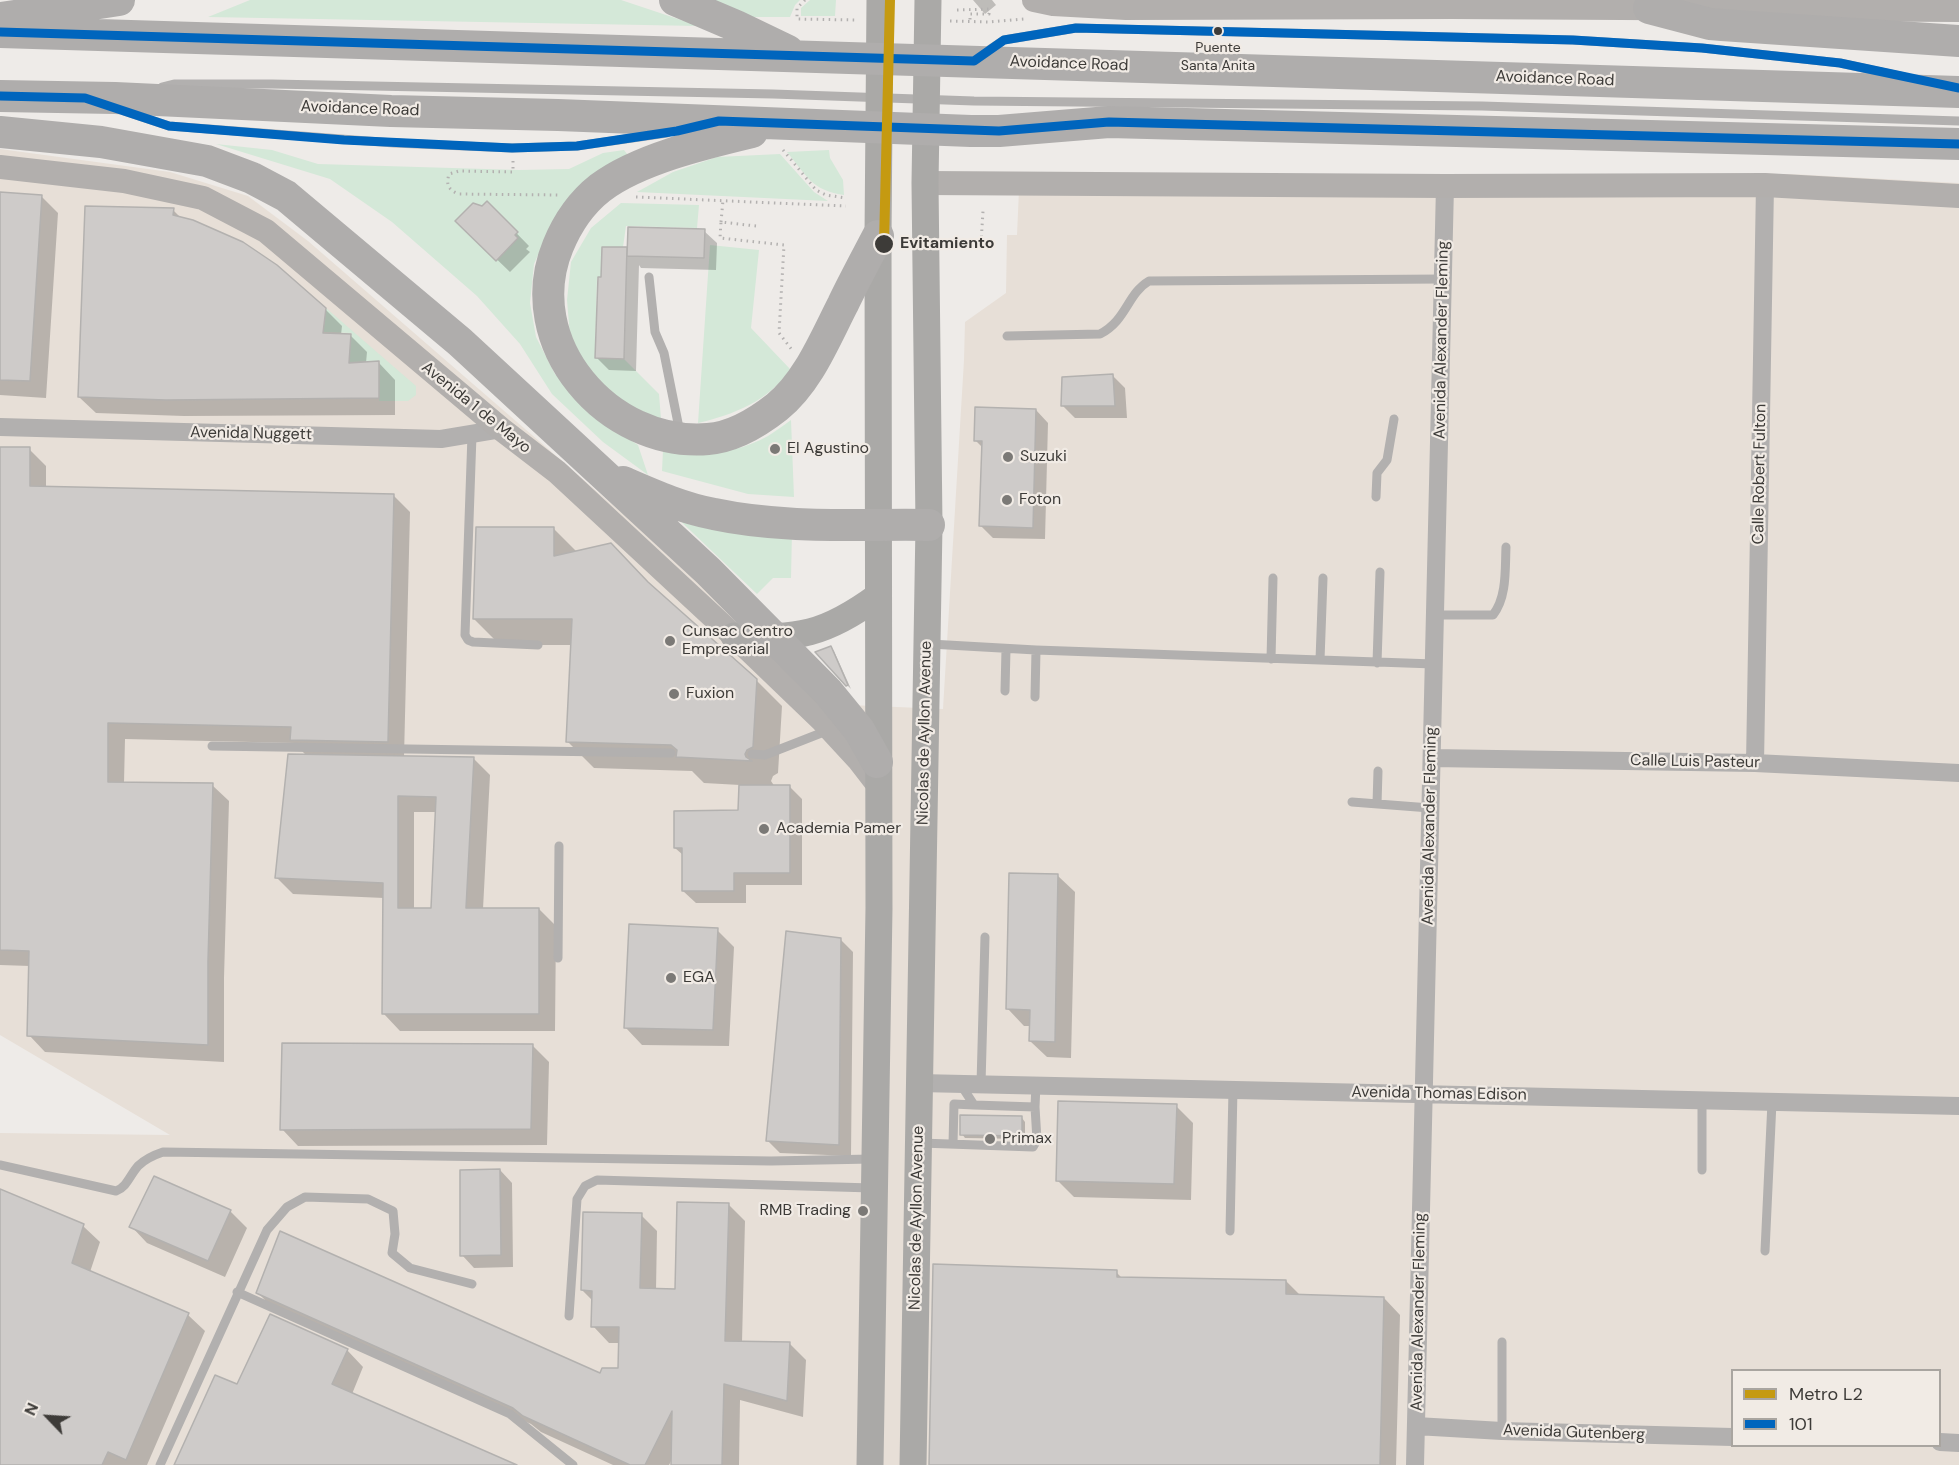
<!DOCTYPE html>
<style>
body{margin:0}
#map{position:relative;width:1959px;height:1465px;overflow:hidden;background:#eeebe8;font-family:"DM Sans",sans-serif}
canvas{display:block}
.legend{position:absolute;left:1731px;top:1369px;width:210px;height:78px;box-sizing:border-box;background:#f1ebe5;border:2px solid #a9a5a0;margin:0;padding:8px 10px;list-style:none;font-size:18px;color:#3d3b38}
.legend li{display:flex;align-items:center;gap:12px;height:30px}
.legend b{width:30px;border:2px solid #a9a5a0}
.north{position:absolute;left:18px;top:1387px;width:60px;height:60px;-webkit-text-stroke:4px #f1ebe5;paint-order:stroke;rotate:295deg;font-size:16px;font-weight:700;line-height:24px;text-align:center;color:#3d3b38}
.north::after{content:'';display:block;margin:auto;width:21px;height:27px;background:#3d3b38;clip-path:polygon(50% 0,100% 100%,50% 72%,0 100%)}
</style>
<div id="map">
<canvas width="1959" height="1465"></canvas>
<ul class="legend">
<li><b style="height:8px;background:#c59a11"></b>Metro L2</li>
<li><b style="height:8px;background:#0065bd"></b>101</li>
</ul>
<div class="north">N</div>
</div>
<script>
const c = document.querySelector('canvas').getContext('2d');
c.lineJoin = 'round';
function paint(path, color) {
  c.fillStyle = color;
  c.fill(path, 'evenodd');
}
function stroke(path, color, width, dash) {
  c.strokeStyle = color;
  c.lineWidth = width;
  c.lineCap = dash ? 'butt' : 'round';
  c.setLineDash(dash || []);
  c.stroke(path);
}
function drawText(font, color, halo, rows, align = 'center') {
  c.font = font + ' "DM Sans",sans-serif';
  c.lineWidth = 4.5;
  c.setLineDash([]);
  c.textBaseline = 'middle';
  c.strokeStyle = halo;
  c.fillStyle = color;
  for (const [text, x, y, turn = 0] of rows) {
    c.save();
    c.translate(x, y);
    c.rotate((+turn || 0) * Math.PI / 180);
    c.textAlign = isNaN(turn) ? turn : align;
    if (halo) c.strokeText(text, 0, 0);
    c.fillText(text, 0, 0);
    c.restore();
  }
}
const built = new Path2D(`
 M0,149L170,172L248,196L308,241L734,610L827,704L943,709L964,360L965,322L1006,293L1007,235H1017L1019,190L1315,182L1791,174L1959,183V1465H0V1133L170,1135L0,1035ZM1732,1370H1940V1446H1732Z`);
const green = new Path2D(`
 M250,0H621L699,26L208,17Z
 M695,0H800L795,5L790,17H753Z
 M810,0H836L835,16H801V8Z
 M216,144L272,150L318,164L519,170L569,169L603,153L624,150L631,159L550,228L534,264L530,303L536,337L555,374L577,400L597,418L638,445L648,475L603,442L552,394L520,344L477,296L392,222L330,179Z
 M829,150L830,158L843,180L844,195C811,190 807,176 787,152Z
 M780,154L814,192L828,201L637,192L673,172L717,157Z
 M621,203L699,205L697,228L626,226L623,247H602L601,277L597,278L595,358L624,359L659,394L661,419L638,411L611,395L585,365L570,336L567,300L571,262L591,228Z
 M710,245L759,250L751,328L790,369C770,401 732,415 698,423Z
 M326,308L416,386V395L408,401H379L380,361L349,362L351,333L323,332Z
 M791,420L794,497L748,494L662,471L663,450C698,457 736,454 768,436C776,431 784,425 791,420Z
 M672,513L792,531L791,578H773L757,594Z`);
const shadow = new Path2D(`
 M973,0H992L996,5L985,14Z
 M0,194L41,196L58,213L46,398L0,395Z
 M487,203L529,246L526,249L530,252L510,272L457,221L482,208Z
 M173,210L181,218L325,309L342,326L341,335H350L367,352L366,363H379L395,380V415L184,416L96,413L79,397Z
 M704,231L717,243L716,270L641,268L639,265L636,371L609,370L597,358L602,279L626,249L629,251Z
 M1113,376L1125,388L1127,418H1075L1063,406Z
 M1036,410L1048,423L1045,539L993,538L981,526L983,448L975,440Z
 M0,448L29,449L46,466V488L394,496L410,512L404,757L474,759L490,775L483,909H539L556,926L555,1031H400L384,1014V898L293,894L276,877L307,756L294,743L125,739L124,783L212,785L229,801L224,978V1062L45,1052L29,1035L30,966L0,965ZM414,812H437L432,909H414Z
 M553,528L577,552L654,589L756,680L782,706L778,773L773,776L771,781L775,787H790L802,799V885H746V903H696L683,891V855L675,848L740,812V785L704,783L692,771L594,768L568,742L572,645H500L474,619Z
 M831,647L834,651L851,689L847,685Z
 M1058,876L1075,892L1071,1058L1047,1057L1030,1041L1031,1026H1024L1008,1009Z
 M717,930L734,947L729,1046L642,1045L626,1028Z
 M841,940L853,952L851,1156L780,1153L767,1140Z
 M532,1045L549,1062L547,1145L298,1146L282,1129Z
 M1176,1106L1193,1123L1191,1200L1074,1197L1057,1180Z
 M1022,1118L1025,1122V1139L965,1138L962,1134Z
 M500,1170L512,1183L513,1267L474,1268L462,1255Z
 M0,1191L83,1226L100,1242L90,1272L188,1315L205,1331L147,1465H0Z
 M728,1204L745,1221L742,1342L789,1343L806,1360L803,1417L740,1400L739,1465H672V1459L669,1465H613L541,1432L531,1424L274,1309L258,1293L601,1375L619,1370L620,1343H609L593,1326V1301L582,1290L641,1215L657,1231L656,1290H676Z
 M230,1211L247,1228L225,1277L147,1243L131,1226Z
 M1116,1272L1123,1279L1286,1281L1301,1296L1384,1298L1400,1315L1396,1465H930Z
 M347,1350L363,1367L352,1394L513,1465H175L237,1386Z`);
const building = new Path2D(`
 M0,192L42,195L30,381L0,380Z
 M487,201L518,232L515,235L518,238L496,261L455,221L473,203L482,206Z
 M85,206L174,208L173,215L193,220L243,242L277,265L326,308L323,333L351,334L349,363L379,361V398L166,400L78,397Z
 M628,227L705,229L704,258L627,256Z
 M602,247H627L624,359L595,358L598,277H601Z
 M1113,374L1115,406H1061L1062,377Z
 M975,407L1036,409L1033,528L979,526L982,441H974Z
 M0,447H30V486L394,494L388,742L290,740L291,727L108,723V782L213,783L208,961V1045L27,1036L29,951L0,950Z
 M476,527H554V556L611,543L648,582L757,679L753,747L747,750L745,754L746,757L752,761L676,757L677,750L671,745L566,742L572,619H473Z
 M831,646L848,685L846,686L815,652Z
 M288,754L474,757L466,908H539V1014H382L383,883L275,878ZM398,796L436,797L431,908H398Z
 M739,785H790V873H734V891H682V848H674V811L738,810Z
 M1009,873L1058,874L1055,1042L1029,1041L1030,1010L1006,1009Z
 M629,924L718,928L713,1030L624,1028Z
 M786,931L841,938L839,1145L766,1141Z
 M282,1043L533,1044L531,1129L280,1130Z
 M1058,1101L1177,1104L1174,1184L1056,1181Z
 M960,1115L1022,1116V1136L960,1135Z
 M500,1169L501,1255L460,1256V1170Z
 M154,1176L231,1210L208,1261L129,1227Z
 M0,1189L84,1224L72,1263L189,1313L126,1460L108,1452L102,1465H0Z
 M677,1202L729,1203L725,1341L790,1342L787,1401L724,1384L722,1465H671L672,1411L645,1465H630L523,1416L513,1408L256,1293L280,1231L600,1373L602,1368H618L619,1327H591L592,1291L581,1290L583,1212L642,1213L640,1288L675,1289Z
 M933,1264L1117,1270V1277L1286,1280V1294L1384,1297L1380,1465H929Z
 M270,1314L348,1349L332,1384L517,1465H174L215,1375L237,1384Z`);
const path = new Path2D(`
 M805,0L797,8V19L857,20
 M957,10L989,9V14H970V22
 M950,21L989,22L1024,19
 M783,150L816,190L826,195L846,198
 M513,161V172L459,171L449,174C446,185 448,189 458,194L558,195
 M636,197L846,206
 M721,222L723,200
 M756,226L721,222L720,238L784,245L779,333L792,350
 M981,243L983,211`);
const lane = new Path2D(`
 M986,52L1004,40L1076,28L1573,40L1702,48L1840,63L1904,77
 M162,87L174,84H272L773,94L974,101L1482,106L1959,121
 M124,111L169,126L394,143L512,148L577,146L667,133
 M649,277L655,332L664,353L680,433
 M1007,336L1100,334C1127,320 1127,294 1149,281L1443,279
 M472,435L465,635L468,640L473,642L538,645
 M1376,497L1377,473L1387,460L1394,419
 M1435,615H1493C1507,597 1505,570 1506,547
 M930,644L1036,650L1434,664
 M1271,659L1273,578
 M1320,660L1323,578
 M1377,663L1380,572
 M1005,691L1006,649
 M1035,697L1036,650
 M212,746L671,753
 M752,754L765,755L829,730
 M1352,802L1430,808
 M1377,804L1378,771
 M558,958L559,846
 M981,1084L985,937
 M961,1085L974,1105L1035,1107
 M1702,1100V1170
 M921,1143L1033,1147L1037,1140L1035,1107L1036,1084
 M953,1144L954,1104L974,1105
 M0,1165L116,1191C127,1187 130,1175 138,1166C145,1159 154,1155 163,1152L771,1161L872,1159
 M1230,1231L1233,1089
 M1765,1251L1772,1102
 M237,1292L510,1414L573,1465
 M569,1316L577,1199L585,1186L597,1180L872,1188
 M1502,1431V1342
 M160,1465L267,1230L287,1207L305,1197L368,1199L393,1211L395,1234L392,1253L410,1268L472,1284`);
const street = new Path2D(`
 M0,427L441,439L501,429
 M1432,758L1755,763L1959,773
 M1755,763L1765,185
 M919,1083L1959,1106
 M1416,1426L1502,1431L1732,1437
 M1940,1442L1959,1443
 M1415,1465L1445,186`);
const secondary = new Path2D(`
 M1034,0L1053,4L1126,8L1452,7L1959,10
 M0,167L124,181L203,198L266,231L501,429L557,472L750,651L822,720L858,759L875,781
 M925,183L1445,186L1765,185L1959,196`);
const primary = new Path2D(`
 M734,636C798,639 825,635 878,596
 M870,1465L879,908L878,236L880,0
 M913,1465L929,525L925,183L928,0`);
const highway = new Path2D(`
 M675,0L736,26L788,51
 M1649,8L1710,24L1722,25L1959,41
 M2,18L119,0
 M0,32L1959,92
 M0,96L115,98L391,111L558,115L971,131H999L1109,122L1959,144
 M0,132L101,142L207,161L252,178L286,196L460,342L708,571L828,692L859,730L877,762
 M752,132C706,143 638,159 600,188C581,203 567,224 558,246C518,343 608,447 708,439C734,437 758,422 777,407C808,382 825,339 843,304C854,281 866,259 878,236
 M623,482C653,495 682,508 714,514C784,529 858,524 929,525`);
const bus1 = new Path2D(`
 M0,32L974,61L1004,40L1076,28L1573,40L1702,48L1840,63L1959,88
 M0,96L85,98L169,126L344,140L512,148L577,146L677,131L719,121L999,131L1109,122L1959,144`);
const metro1 = new Path2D(`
 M884,244L890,0`);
const markers = [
 [1218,31,5,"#3d3b38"],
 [884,244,10,"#3d3b38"],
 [775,449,6,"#7b7976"],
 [1008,457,6,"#7b7976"],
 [1007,500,6,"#7b7976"],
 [670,641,6,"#7b7976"],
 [674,694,6,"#7b7976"],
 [764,829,6,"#7b7976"],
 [671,978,6,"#7b7976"],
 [990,1139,6,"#7b7976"],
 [863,1211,6,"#7b7976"]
];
const busNames = [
 ["Puente",1218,48],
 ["Santa Anita",1218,66]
];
const streetNames = [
 ["Avoidance Road",1069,64,2],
 ["Avoidance Road",1555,79,2],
 ["Avoidance Road",360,109,2],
 ["Avenida Alexander Fleming",1442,340,-89],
 ["Avenida 1 de Mayo",476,408,39],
 ["Avenida Nuggett",251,434,1],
 ["Calle Robert Fulton",1760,474,-89],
 ["Nicolas de Ayllon Avenue",925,733,-89],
 ["Calle Luis Pasteur",1695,762,1],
 ["Avenida Alexander Fleming",1430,826,-89],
 ["Avenida Thomas Edison",1439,1094,1],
 ["Nicolas de Ayllon Avenue",917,1218,-89],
 ["Avenida Alexander Fleming",1419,1312,-89],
 ["Avenida Gutenberg",1574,1433,2]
];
const stopNames = [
 ["Evitamiento",900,244]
];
const poiNames = [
 ["El Agustino",787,449],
 ["Suzuki",1020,457],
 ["Foton",1019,500],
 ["Cunsac Centro",682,632],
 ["Empresarial",682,650],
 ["Fuxion",686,694],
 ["Academia Pamer",776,829],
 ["EGA",683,978],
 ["Primax",1002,1139],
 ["RMB Trading",851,1211,"right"]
];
paint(built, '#e7dfd7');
paint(green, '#d4e8d8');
paint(shadow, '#0003');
paint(building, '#cecbc9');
stroke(building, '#b3b1af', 1.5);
stroke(path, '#b3b1b0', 3, [1.5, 4.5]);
stroke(lane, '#b2b0af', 9);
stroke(street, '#b2b0af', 18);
stroke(secondary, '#b2afad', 24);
stroke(primary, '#aaa9a7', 27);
stroke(highway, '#afadac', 32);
stroke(bus1, '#0065bd', 9);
stroke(metro1, '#c59a11', 10);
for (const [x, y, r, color] of markers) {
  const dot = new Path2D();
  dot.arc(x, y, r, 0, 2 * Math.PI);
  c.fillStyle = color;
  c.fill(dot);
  stroke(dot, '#f1ebe5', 2);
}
drawText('14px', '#3d3b38', '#f1ebe5', busNames);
drawText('16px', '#3d3b38', '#f1ebe5', streetNames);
drawText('bold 16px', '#3d3b38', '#f1ebe5', stopNames, 'left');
drawText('16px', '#3d3b38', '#f1ebe5', poiNames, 'left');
</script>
